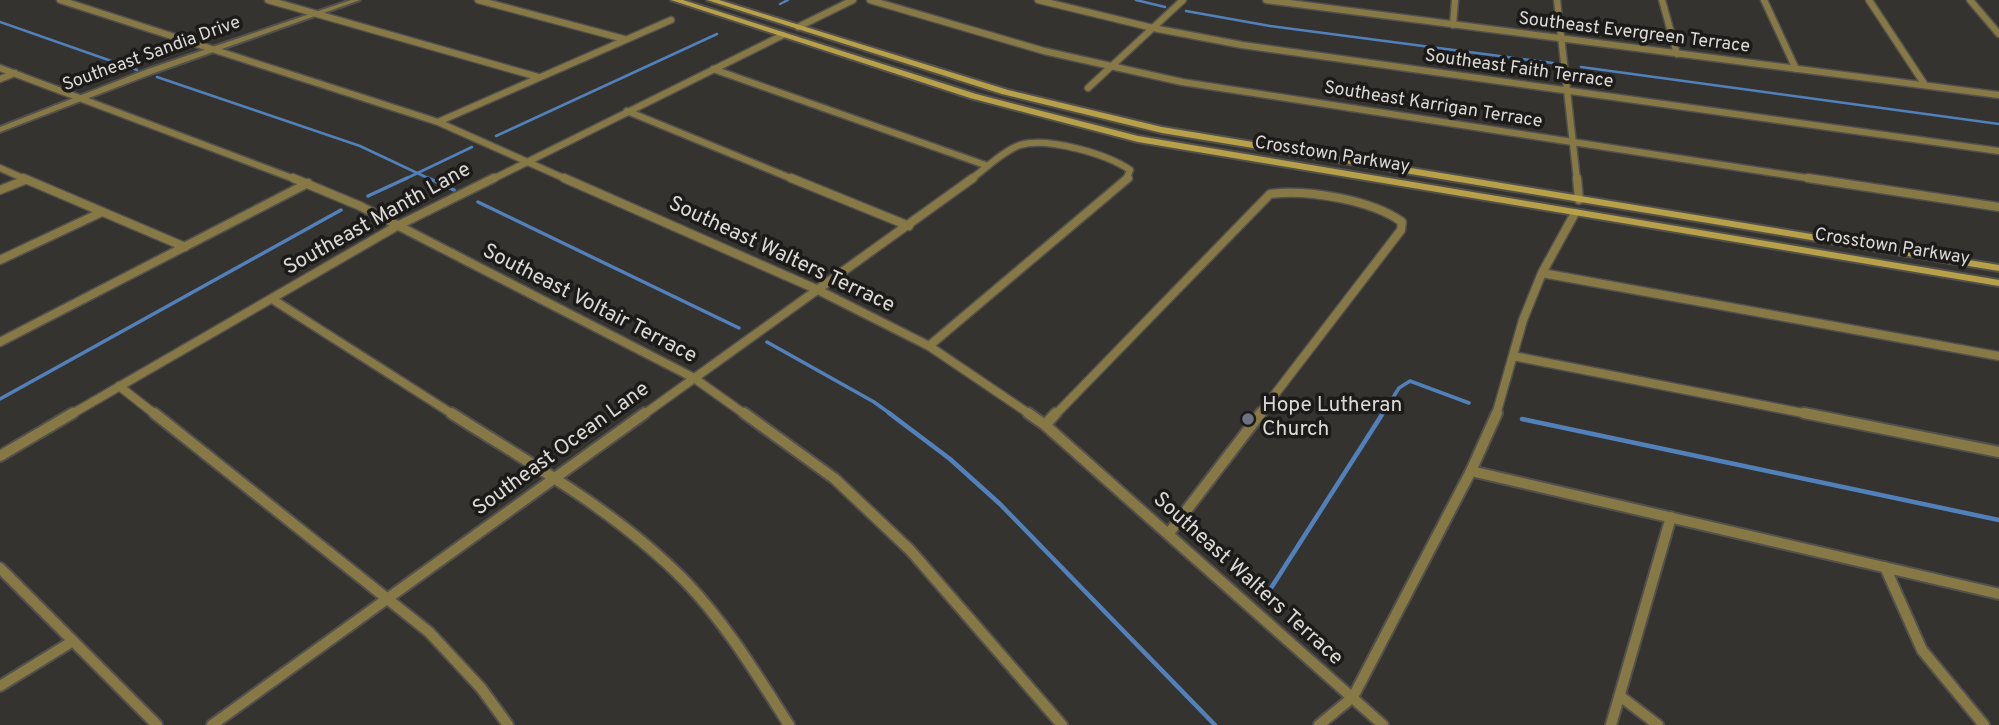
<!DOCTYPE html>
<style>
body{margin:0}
canvas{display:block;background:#35332f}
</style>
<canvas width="1999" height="725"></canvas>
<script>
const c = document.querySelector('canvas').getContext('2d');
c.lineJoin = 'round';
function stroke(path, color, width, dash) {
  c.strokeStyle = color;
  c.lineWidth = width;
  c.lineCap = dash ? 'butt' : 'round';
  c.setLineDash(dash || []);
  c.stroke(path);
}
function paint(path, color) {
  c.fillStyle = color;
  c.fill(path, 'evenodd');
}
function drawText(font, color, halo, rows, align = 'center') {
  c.font = font + ' Overpass,sans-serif';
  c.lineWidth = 7;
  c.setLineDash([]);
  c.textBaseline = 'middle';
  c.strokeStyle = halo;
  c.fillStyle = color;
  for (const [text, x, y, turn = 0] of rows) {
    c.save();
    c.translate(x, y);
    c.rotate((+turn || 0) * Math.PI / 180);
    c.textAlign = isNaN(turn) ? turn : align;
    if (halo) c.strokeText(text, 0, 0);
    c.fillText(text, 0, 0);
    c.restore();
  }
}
const streamFar2 = new Path2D(`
 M1136,0L1165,7
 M780,4L788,0
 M1186,11L1270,26L1553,63
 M0,22L137,70
 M1581,67L1999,124
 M157,77L360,146L432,180
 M496,136L717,34
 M403,180L472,147`);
const streamFar1 = new Path2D(`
 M428,178L454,190
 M368,196L407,178
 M478,202L739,328
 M767,342L874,402L892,415
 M0,399L341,210
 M1382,415L1399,388L1410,381L1469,403`);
const stream = new Path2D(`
 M889,413L950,459L1000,504L1215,725
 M1522,419L1999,520
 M1264,599L1383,413`);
const minorFar2 = new Path2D(`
 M60,0L438,122L568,180
 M268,0L538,77
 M478,0L624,39
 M870,0L1044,51L1182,82L1820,180
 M1038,0L1153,28L1242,45L1999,151
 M1266,0L1999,95
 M1557,0L1577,180
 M1662,0L1677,54
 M1764,0L1796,69
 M1869,0L1925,85
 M1970,0L1999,34
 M1453,25L1455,0
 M798,27L853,0
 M0,68L297,180
 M713,69L988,166
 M0,79L15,73
 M1088,88L1183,0
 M627,111L795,180
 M438,122L671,20
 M0,168L27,180
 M491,180L783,35
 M970,180C985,169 1003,151 1020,145C1048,137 1107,154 1130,170L1126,180`);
const minorFar1 = new Path2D(`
 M23,178L185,247
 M293,178L360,206L694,378L746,415
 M564,178L816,289L929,346L1031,415
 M791,178L909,226
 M1577,178L1579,200
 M1808,178L1999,207
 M0,190L25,180
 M0,260L102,212
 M1542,273L1999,356
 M272,299L454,415
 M0,342L308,183
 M929,346L1128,178
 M1513,356L1813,415
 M119,386L156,415
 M70,415L397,226L494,178
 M643,415L973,178
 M1055,415L1270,194C1307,189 1372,200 1402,222L1401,230L1259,415
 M1496,415L1523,320L1542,273L1575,213`);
const minor = new Path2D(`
 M154,413L429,632L481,688L508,725
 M451,413C532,465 618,512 686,582C727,625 757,675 789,725
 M744,413L835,479L910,550L1062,725
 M1028,413L1045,425L1383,725
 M1804,413L1999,452
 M1045,425L1056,413
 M0,456L73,413
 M1471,471L1999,594
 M1169,533L1261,413
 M1885,567L1922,650L1984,725
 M0,568L157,725
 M0,686L73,641
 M1620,696L1658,725
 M212,725L645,413
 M1319,725L1353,697L1471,471L1497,413
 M1611,725L1671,517`);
const tertiary = new Path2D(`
 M351,0H360L154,73L0,132V127L148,69Z`);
const secondary = new Path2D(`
 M671,0H683L976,94L1138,136L1999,280V286L1138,142L970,98Z
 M707,0H719L1008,90L1162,127L1999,265V271L1162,133L1002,94Z`);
const markers = [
 [1248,419,7,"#6b7280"]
];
const farStreetnames = [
 ["Southeast Evergreen Terrace",1634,34,7],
 ["Southeast Sandia Drive",152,55,-20],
 ["Southeast Faith Terrace",1519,70,8],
 ["Southeast Karrigan Terrace",1433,106,9],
 ["Crosstown Parkway",1332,156,9],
 ["Crosstown Parkway",1892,248,9]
];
const streetNames = [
 ["Southeast Manth Lane",378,220,-29],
 ["Southeast Walters Terrace",781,256,25],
 ["Southeast Voltair Terrace",589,305,27],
 ["Southeast Ocean Lane",562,450,-36],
 ["Southeast Walters Terrace",1247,580,42]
];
const poiNames = [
 ["Hope Lutheran",1262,407],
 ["Church",1262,431]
];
stroke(streamFar2, '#5180ba', 2.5);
stroke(streamFar1, '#5180ba', 3.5);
stroke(stream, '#5180ba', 4.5);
stroke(minorFar2, '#53514d', 9);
stroke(minorFar1, '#53514d', 11);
stroke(minor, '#53514d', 14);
stroke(tertiary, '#53514d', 4);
stroke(secondary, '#53514d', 4);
stroke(minorFar2, '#877945', 6);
stroke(minorFar1, '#877945', 8);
stroke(minor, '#877945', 10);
paint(tertiary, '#877945');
paint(secondary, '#b7a048');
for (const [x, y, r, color] of markers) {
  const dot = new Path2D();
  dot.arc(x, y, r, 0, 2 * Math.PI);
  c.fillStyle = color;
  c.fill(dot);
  stroke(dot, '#1c1b19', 2.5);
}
drawText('18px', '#dbdad7', '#1c1b19', farStreetnames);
drawText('21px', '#dbdad7', '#1c1b19', streetNames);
drawText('21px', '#dbdad7', '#1c1b19', poiNames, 'left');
</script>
